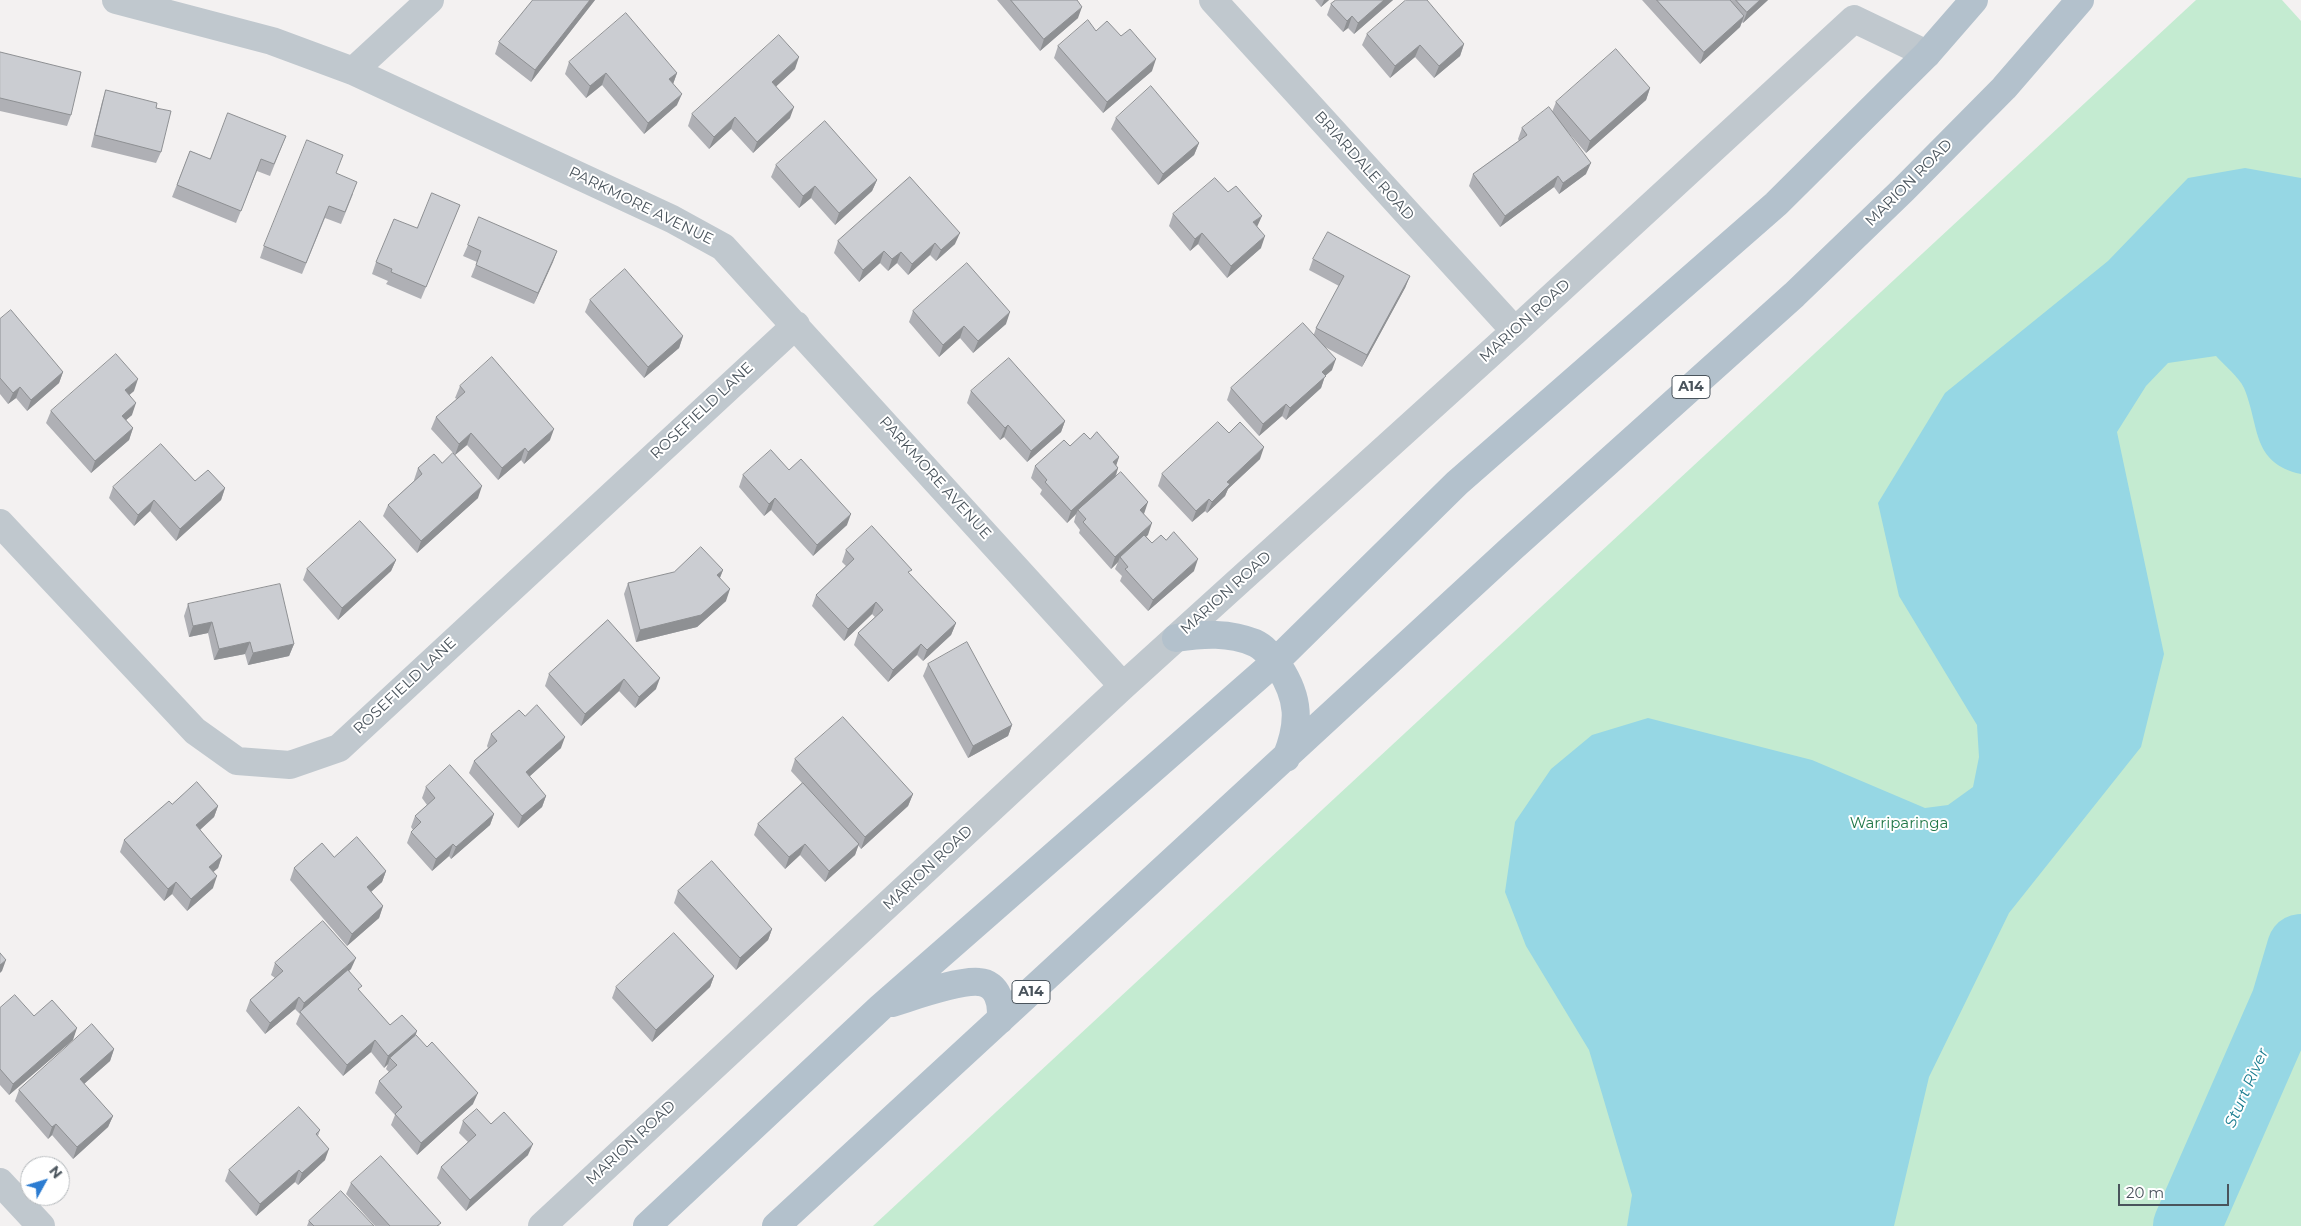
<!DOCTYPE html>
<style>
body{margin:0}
#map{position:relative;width:2301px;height:1226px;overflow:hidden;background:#f3f1f1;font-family:Montserrat,sans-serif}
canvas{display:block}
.north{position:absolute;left:20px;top:1156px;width:50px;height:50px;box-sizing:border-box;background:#fff;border:1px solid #b7bbbe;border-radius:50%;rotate:51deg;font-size:14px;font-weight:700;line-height:20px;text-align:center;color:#4a545c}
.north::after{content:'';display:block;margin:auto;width:18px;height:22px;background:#2c7cd1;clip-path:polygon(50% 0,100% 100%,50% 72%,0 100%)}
.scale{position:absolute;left:2118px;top:1184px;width:111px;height:22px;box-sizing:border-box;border:2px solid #4a545c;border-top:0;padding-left:6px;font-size:15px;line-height:18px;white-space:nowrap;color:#4a545c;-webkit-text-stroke:4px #fff;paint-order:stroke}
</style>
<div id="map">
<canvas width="2301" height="1226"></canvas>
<div class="north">N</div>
<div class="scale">20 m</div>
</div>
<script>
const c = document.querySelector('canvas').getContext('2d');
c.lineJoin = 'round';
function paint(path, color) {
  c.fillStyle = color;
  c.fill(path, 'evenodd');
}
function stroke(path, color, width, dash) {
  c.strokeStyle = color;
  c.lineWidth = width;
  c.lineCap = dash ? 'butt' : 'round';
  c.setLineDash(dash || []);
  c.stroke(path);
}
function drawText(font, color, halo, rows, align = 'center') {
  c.font = font + ' Montserrat,sans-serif';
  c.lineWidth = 4;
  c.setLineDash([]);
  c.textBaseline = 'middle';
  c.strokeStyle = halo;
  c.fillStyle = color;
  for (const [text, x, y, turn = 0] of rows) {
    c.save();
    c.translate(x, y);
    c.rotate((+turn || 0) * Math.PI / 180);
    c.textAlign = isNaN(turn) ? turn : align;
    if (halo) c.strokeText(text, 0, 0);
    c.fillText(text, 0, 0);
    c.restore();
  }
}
const green = new Path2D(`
 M2196,0H2282L2301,21V1226H873Z`);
const water = new Path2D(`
 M2245,168L2301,178V474C2251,463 2260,426 2244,388C2239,377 2224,365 2216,356L2168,363L2146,386L2117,432L2164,654L2141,747L2009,913L1929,1077L1894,1226H1627L1632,1195L1589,1050L1526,946L1505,892L1515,822L1551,769L1592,735L1648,718L1812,760L1925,808L1948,805L1973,787L1979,757L1977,725L1899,596L1878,503L1945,393L2108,261L2188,178Z`);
const river = new Path2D(`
 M2187,1226L2285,1002L2301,948`);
const minor = new Path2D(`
 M116,0L272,41L353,71L672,219L723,247L1123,686
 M1213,0L1515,331
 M353,71L430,0
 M0,523L195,731L237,761L290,765L339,748L796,325
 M0,1182L41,1226
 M542,1226L1123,686L1515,331L1854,19L1927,54`);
const major = new Path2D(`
 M1176,638C1203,634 1229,632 1255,643C1266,648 1272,658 1279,667C1300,699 1300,723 1286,758
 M892,1003C912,997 958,980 979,982C998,983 1003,1005 1000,1020
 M647,1226L881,1007L1275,662L1457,483L1776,204L1927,54L1974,0
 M776,1226L1512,548L1794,295L1903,190L2004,88L2080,0`);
const wall = new Path2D(`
 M533,0H595L531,82L495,54L499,42Z
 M997,0H1077L1078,18L1040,51Z
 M1315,0H1329L1321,7Z
 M1336,0H1393L1354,34L1348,28L1343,32L1327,15L1331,4Z
 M1642,0H1768L1743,23L1742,22L1740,27L1700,64Z
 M1096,31L1152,71L1103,113L1054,58L1058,46Z
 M1367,34L1464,44L1460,56L1434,78L1415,57L1390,78L1362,45Z
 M0,52L71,115L67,126L0,111Z
 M569,62L677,73L673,84L677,105L644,134L602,85L586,98L565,74Z
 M795,69L776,86L790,118L753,153L731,129L709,149L688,126L692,114Z
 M1650,88L1646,100L1586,153L1567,131L1586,174L1559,194L1554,187L1500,227L1469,186L1473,174L1519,141L1518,139L1522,128L1552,112L1556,102Z
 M106,90L156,108L161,152L156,163L91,147L102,102Z
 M1116,118L1199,143L1194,155L1158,185L1111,129Z
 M286,136L270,176L257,171L236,223L172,197L190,151L210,159Z
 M776,165L877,180L872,191L835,225L811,198L799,208L771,177Z
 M336,174L353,194L341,224L325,218L302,274L260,258L264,246Z
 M910,177L955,244L936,261L930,255L908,275L897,263L888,271L880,263L859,282L834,253L838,241Z
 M460,205L421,299L386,284L388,281L372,274L376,262L417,228Z
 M1173,214L1258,227L1261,248L1227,278L1198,244L1190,251L1169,226Z
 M468,245L557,251L534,304L471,277L477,262L463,256Z
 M1313,259L1410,276L1405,288L1362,367L1325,347L1332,370L1325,376L1321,388L1286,420L1282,416L1259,436L1227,400L1231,388L1314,334L1316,328L1339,286L1309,270Z
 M590,300L683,336L679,348L644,378L585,312Z
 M913,311L1006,324L973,353L960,338L939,357L909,322Z
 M0,319L63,372L59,383L27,411L16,398L8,404L0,394Z
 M460,386L550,440L524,464L521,460L498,480L467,445L455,455L431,429L436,417L457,399L455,398Z
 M134,391L129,395L132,415L126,420L133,428L129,440L91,473L46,423L51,411Z
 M971,391L1065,421L1061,432L1027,462L1004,437L1000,440L967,403Z
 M1229,433L1260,459L1228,489L1225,496L1207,513L1205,511L1192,522L1158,486L1162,474Z
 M1090,439L1119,457L1116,465L1118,468L1116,476L1144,514L1148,535L1146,536L1152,543L1194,571L1148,611L1120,581L1122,576L1115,569L1118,562L1111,569L1079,533L1080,530L1074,522L1076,514L1067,523L1040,494L1042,490L1031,478L1035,466L1070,446Z
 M442,463L478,498L417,553L383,516L388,505L414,481V480L418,468Z
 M789,470L847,525L813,556L771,510L764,516L739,487L743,475Z
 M195,481L225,488L221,500L176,541L150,511L134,526L109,498L113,487Z
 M846,550L910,575L956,623L951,635L923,661L917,655L888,682L854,645L858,633L875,617L872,614L844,641L812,606L816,595L846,566L842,562Z
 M396,560L391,571L338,620L303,580L307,569Z
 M723,570L720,578L726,601L697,627L636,642L624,594L628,583Z
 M188,604L294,644L289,656L248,665L245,654L214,660L208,633L189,637L184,616Z
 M608,620L656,689L635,708L619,691L581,726L545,686L549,674Z
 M928,664L1012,725L1008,736L968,758L923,676Z
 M491,734L561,748L529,777L546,796L542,807L518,828L469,773L474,761L488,748L487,746Z
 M795,759L913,794L908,806L861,849L858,845L855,855L825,882L800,855L785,869L754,835L758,824L802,783L791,771Z
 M426,787L494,814L490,825L451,859L449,856L432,871L407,843L411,832L413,830L411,827L415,816L427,805L422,798Z
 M172,804L218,806L214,817L200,830L222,856L218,868L213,872V888L187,911L172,894L164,901L120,852L124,840Z
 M334,857L386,871L382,882L371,892L383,906L379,918L347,946L290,880L294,868Z
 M678,891L772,929L768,940L736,970L674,903Z
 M275,963L351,969L349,971L360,992L390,1025L415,1036L473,1104L417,1155L391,1125L395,1115L375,1093L379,1081L389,1072L386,1069L388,1064L384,1068L371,1052L343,1076L296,1024L300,1014L295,1009L265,1034L246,1011L250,1000L275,978L271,975Z
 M714,976L710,987L652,1042L612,998L616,987Z
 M0,1008L34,1016L73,1040L9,1095L0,1085Z
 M114,1049L110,1061L84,1084L113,1116L108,1127L73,1159L52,1135L48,1139L15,1101L19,1090Z
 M463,1121L528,1155L466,1211L437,1178L441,1167L468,1142L459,1133Z
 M320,1130L318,1136L325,1160L298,1185L295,1182L256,1216L225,1181L229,1170Z
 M351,1183L440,1226H375L346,1194Z
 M309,1221L374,1226H307Z`);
const shadedWall = new Path2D(`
 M590,0H595L531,82L535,70Z
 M1324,0H1329L1321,7Z
 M1384,0H1393L1354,34L1358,23Z
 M1760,0H1768L1743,23L1747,12Z
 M1082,7L1078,18L1040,51L1044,39Z
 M1352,16L1348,28L1343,32L1347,21Z
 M1744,16L1740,27L1700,64L1704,52Z
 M1464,44L1460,56L1434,78L1439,66Z
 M1420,45L1415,57L1390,78L1395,66Z
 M799,57L795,69L768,94L772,82Z
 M1156,59L1152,71L1103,113L1107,102Z
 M606,73L602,85L586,98L590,86Z
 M677,73L673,84L669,79Z
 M1650,88L1646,100L1586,153L1590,141Z
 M682,94L677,105L644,134L648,123Z
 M794,107L790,118L753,153L757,142Z
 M735,117L731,129L709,149L714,137Z
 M1199,143L1194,155L1158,185L1163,174Z
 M1591,163L1586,174L1559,194L1563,183Z
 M1558,176L1554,187L1500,227L1505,216Z
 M877,180L872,191L835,225L839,213Z
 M815,186L811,198L799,208L803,196Z
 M1262,216L1257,227L1253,222Z
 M960,233L955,244L936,261L941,250Z
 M1202,233L1198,244L1190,251L1195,239Z
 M1265,236L1261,248L1227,278L1231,266Z
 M935,243L930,255L908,275L912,264Z
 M557,251L553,262L534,304L538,293Z
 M884,251L880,263L859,282L863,270Z
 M901,252L897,263L888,271L892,259Z
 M1410,276L1405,288L1362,367L1367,355Z
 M1010,312L1006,324L973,353L978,341Z
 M964,326L960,338L939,357L943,345Z
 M683,336L679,348L644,378L648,367Z
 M1336,359L1332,370L1325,376L1321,388L1286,420L1290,408L1322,372Z
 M63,372L59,383L27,411L31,400Z
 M138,379L134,391L121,402L125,390Z
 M20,387L16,398L8,404L13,393Z
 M136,403L132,415L118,427L122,416Z
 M1286,404L1282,416L1259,436L1263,424Z
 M1065,421L1061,432L1027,462L1031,451Z
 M1008,425L1004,437L1000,440L1005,428Z
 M133,428L129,440L91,473L95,461Z
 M554,429L550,440L524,464L528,452Z
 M471,433L467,445L455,455L459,444Z
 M1264,447L1260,459L1228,489L1225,496L1207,513L1212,502L1227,482Z
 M525,448L521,460L498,480L502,468Z
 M1119,457L1115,469L1113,462Z
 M1118,468L1114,480L1078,510L1076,514L1067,523L1071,511Z
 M482,486L478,498L417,553L421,541Z
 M225,488L221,500L176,541L180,529Z
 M775,498L771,510L764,516L769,504Z
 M1209,499L1205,511L1192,522L1196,511Z
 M154,500L150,511L134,526L138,515Z
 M1148,502L1144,514L1136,521L1140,510Z
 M851,514L847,525L813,556L817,545Z
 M1152,523L1148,535L1121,559L1120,557L1118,562L1111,569L1115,557Z
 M1198,559L1194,571L1148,611L1153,600Z
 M396,560L391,571L338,620L342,608Z
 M723,570L718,582L717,575Z
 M730,589L726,601L697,627L636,642L640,630Z
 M876,602L872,614L844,641L848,629Z
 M212,622L208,633L189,637L193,626Z
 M956,623L951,635L923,661L927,650Z
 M250,642L245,654L214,660L219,649Z
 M294,644L289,656L248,665L253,653Z
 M921,644L917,655L888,682L893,670Z
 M660,678L656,689L635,708L639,697Z
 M624,679L619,691L581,726L585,714Z
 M1012,725L1008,736L968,758L973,746Z
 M565,737L561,748L521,784L526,772Z
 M913,794L908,806L861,849L865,837Z
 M546,796L542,807L518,828L522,816Z
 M218,806L214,817L192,837L196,825Z
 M494,814L490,825L451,859L456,847Z
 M453,844L449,856L432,871L436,859Z
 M805,844L800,855L785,869L789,857Z
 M859,844L855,855L825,882L829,871Z
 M222,856L218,868L205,879L209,867Z
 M386,871L382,882L363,899L367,887Z
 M217,876L213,888L187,911L191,899Z
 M176,882L172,894L164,901L168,889Z
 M383,906L379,918L347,946L352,934Z
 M772,929L768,940L736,970L740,958Z
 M356,958L351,969L301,1013L304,1003Z
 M6,960L2,971L0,973V965Z
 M714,976L710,987L652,1042L656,1030Z
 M299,997L295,1009L265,1034L270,1023Z
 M77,1028L73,1040L9,1095L13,1084Z
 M417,1031L413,1043L390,1058L388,1064L384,1068L388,1056Z
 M375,1040L371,1052L343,1076L347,1065Z
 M114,1049L110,1061L76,1091L80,1079Z
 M478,1093L473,1104L417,1155L421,1143Z
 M113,1116L108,1127L73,1159L77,1147Z
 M56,1124L52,1135L48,1139L52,1127Z
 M533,1144L528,1155L466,1211L470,1200Z
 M329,1149L325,1160L298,1185L302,1173Z
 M299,1170L295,1182L256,1216L260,1204Z`);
const building = new Path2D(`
 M533,0H590L535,70L499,42Z
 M1011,0H1077L1082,7L1044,39Z
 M1336,0H1384L1358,23L1352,16L1347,21L1331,4Z
 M1406,0H1427L1464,44L1439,66L1420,45L1395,66L1367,34Z
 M1657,0H1730L1744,16L1704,52Z
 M1736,0H1760L1747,12Z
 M626,13L677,73L669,79L682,94L648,123L606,73L590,86L569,62Z
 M1088,20L1096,31L1107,21L1121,36L1130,29L1156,59L1107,102L1058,46Z
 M779,35L799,57L772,82L794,107L757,142L735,117L714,137L692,114Z
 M1616,49L1650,88L1590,141L1556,102Z
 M0,52L81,72L71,115L0,98Z
 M1151,86L1199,143L1163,174L1116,118Z
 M106,90L157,103L156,108L171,111L161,152L95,135Z
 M1549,107L1591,163L1563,183L1558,176L1505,216L1473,174L1527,135L1522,128Z
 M228,113L286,136L274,164L261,159L241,211L177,185L190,151L210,159Z
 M825,121L877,180L839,213L815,186L803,196L776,165Z
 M307,140L343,155L336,173L357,182L345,212L329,206L306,263L264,246Z
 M910,177L960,233L941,250L935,243L912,264L901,252L892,259L884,251L863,270L838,241Z
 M1215,178L1228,192L1236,186L1262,216L1253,222L1265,236L1231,266L1202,233L1195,239L1173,214Z
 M432,193L460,205L426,287L391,272L392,269L376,262L394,219L417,228Z
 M479,217L557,251L538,293L476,265L481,251L468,245Z
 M1328,232L1410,276L1367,355L1316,328L1344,276L1313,259Z
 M967,263L1010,312L978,341L964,326L943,345L913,311Z
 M625,269L683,336L648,367L590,300Z
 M11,310L63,372L31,400L20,387L13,393L0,378V319Z
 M1303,323L1336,359L1322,372L1326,376L1290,408L1286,404L1263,424L1231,388Z
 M116,354L138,379L125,390L136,403L122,416L133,428L95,461L51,411Z
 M492,357L554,429L528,452L525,448L502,468L471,433L459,444L436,417L465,392L460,386Z
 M1009,358L1065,421L1031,451L1008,425L1005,428L971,391Z
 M1218,422L1229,433L1240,422L1264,447L1227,482L1230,484L1212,502L1209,499L1196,511L1162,474Z
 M1097,432L1119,457L1113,462L1118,468L1071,511L1045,482L1047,480L1035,466L1064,440L1070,446L1084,433L1090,439Z
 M161,444L195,481L208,470L225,488L180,529L154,500L138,515L113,487Z
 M771,450L789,470L801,459L851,514L817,545L775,498L769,504L743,475Z
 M453,453L482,486L421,541L388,505L422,474L418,468L434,454L442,463Z
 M1121,472L1148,502L1140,510L1152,523L1115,557L1083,522L1086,519L1078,510Z
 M360,521L396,560L342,608L307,569Z
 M872,526L912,570L908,572L956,623L927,650L921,644L893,670L858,633L883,610L876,602L848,629L816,595L854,559L846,550Z
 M1174,532L1198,559L1153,600L1125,569L1128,567L1120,557L1144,535L1152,543L1161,535L1166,540Z
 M701,547L723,570L717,575L730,589L701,615L640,630L628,583L674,572Z
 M280,584L294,644L253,653L250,642L219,649L212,622L193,626L188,604Z
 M608,620L660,678L639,697L624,679L585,714L549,674Z
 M967,642L1012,725L973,746L928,664Z
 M537,705L565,737L526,772L546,796L522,816L474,761L497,741L491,734L519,710L525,716Z
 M843,717L913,794L865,837L795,759Z
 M450,765L494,814L456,847L453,844L436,859L411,832L421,822L415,816L435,798L426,787Z
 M197,782L218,806L196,825L222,856L209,867L217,876L191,899L176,882L168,889L124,840L169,801L172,804Z
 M803,783L859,844L829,871L805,844L789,857L758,824Z
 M357,837L386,871L367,887L383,906L352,934L294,868L322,843L334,857Z
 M712,861L772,929L740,958L678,891Z
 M323,921L356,958L304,1003L299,997L270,1023L250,1000L283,971L275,963Z
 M674,933L714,976L656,1030L616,987Z
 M0,953L6,960L0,965Z
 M348,970L362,986L358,989L390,1025L402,1015L417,1031L388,1056L375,1040L347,1065L300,1012Z
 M15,995L34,1016L52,1000L77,1028L13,1084L0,1069V1008Z
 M92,1024L114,1049L80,1079L113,1116L77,1147L56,1124L52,1127L19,1090Z
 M416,1035L427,1047L432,1042L478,1093L421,1143L395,1114L402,1107L379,1081L397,1065L390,1058Z
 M299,1107L320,1130L316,1134L329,1149L302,1173L299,1170L260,1204L229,1170Z
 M477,1109L491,1124L504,1112L533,1144L470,1200L441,1167L476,1135L463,1121Z
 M381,1156L441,1223L437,1226H390L351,1183Z
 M341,1191L374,1226H314L309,1221Z`);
const shields = [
 [1691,387,38],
 [1031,992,38]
];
const shieldNames = [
 ["A14",1691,387],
 ["A14",1031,992]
];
const streetNames = [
 ["BRIARDALE ROAD",1364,166,48],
 ["MARION ROAD",1909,183,-45],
 ["PARKMORE AVENUE",641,206,26],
 ["MARION ROAD",1525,321,-42],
 ["ROSEFIELD LANE",702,411,-43],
 ["PARKMORE AVENUE",935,478,48],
 ["MARION ROAD",1226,593,-42],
 ["ROSEFIELD LANE",405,686,-43],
 ["MARION ROAD",928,868,-43],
 ["MARION ROAD",631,1143,-43]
];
const parkNames = [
 ["Warriparinga",1899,824]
];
const waterNames = [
 ["Sturt River",2247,1088,-66]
];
paint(green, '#c4ebd1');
paint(water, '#96d7e4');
stroke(river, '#96d7e4', 68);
stroke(minor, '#c0c8ce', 28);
stroke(major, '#b3c1cc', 28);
paint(wall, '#afb0b5');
paint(shadedWall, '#8e9093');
paint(building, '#cbcdd2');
stroke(building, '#8e9093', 1);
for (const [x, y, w] of shields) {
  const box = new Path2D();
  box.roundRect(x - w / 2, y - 11.5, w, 23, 4);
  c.fillStyle = '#fff';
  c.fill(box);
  stroke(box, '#4a545c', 1);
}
drawText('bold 14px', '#4a545c', null, shieldNames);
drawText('15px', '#4a545c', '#fff', streetNames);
drawText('15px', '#217748', '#fff', parkNames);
drawText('italic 16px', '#1a7d90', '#fff', waterNames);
</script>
